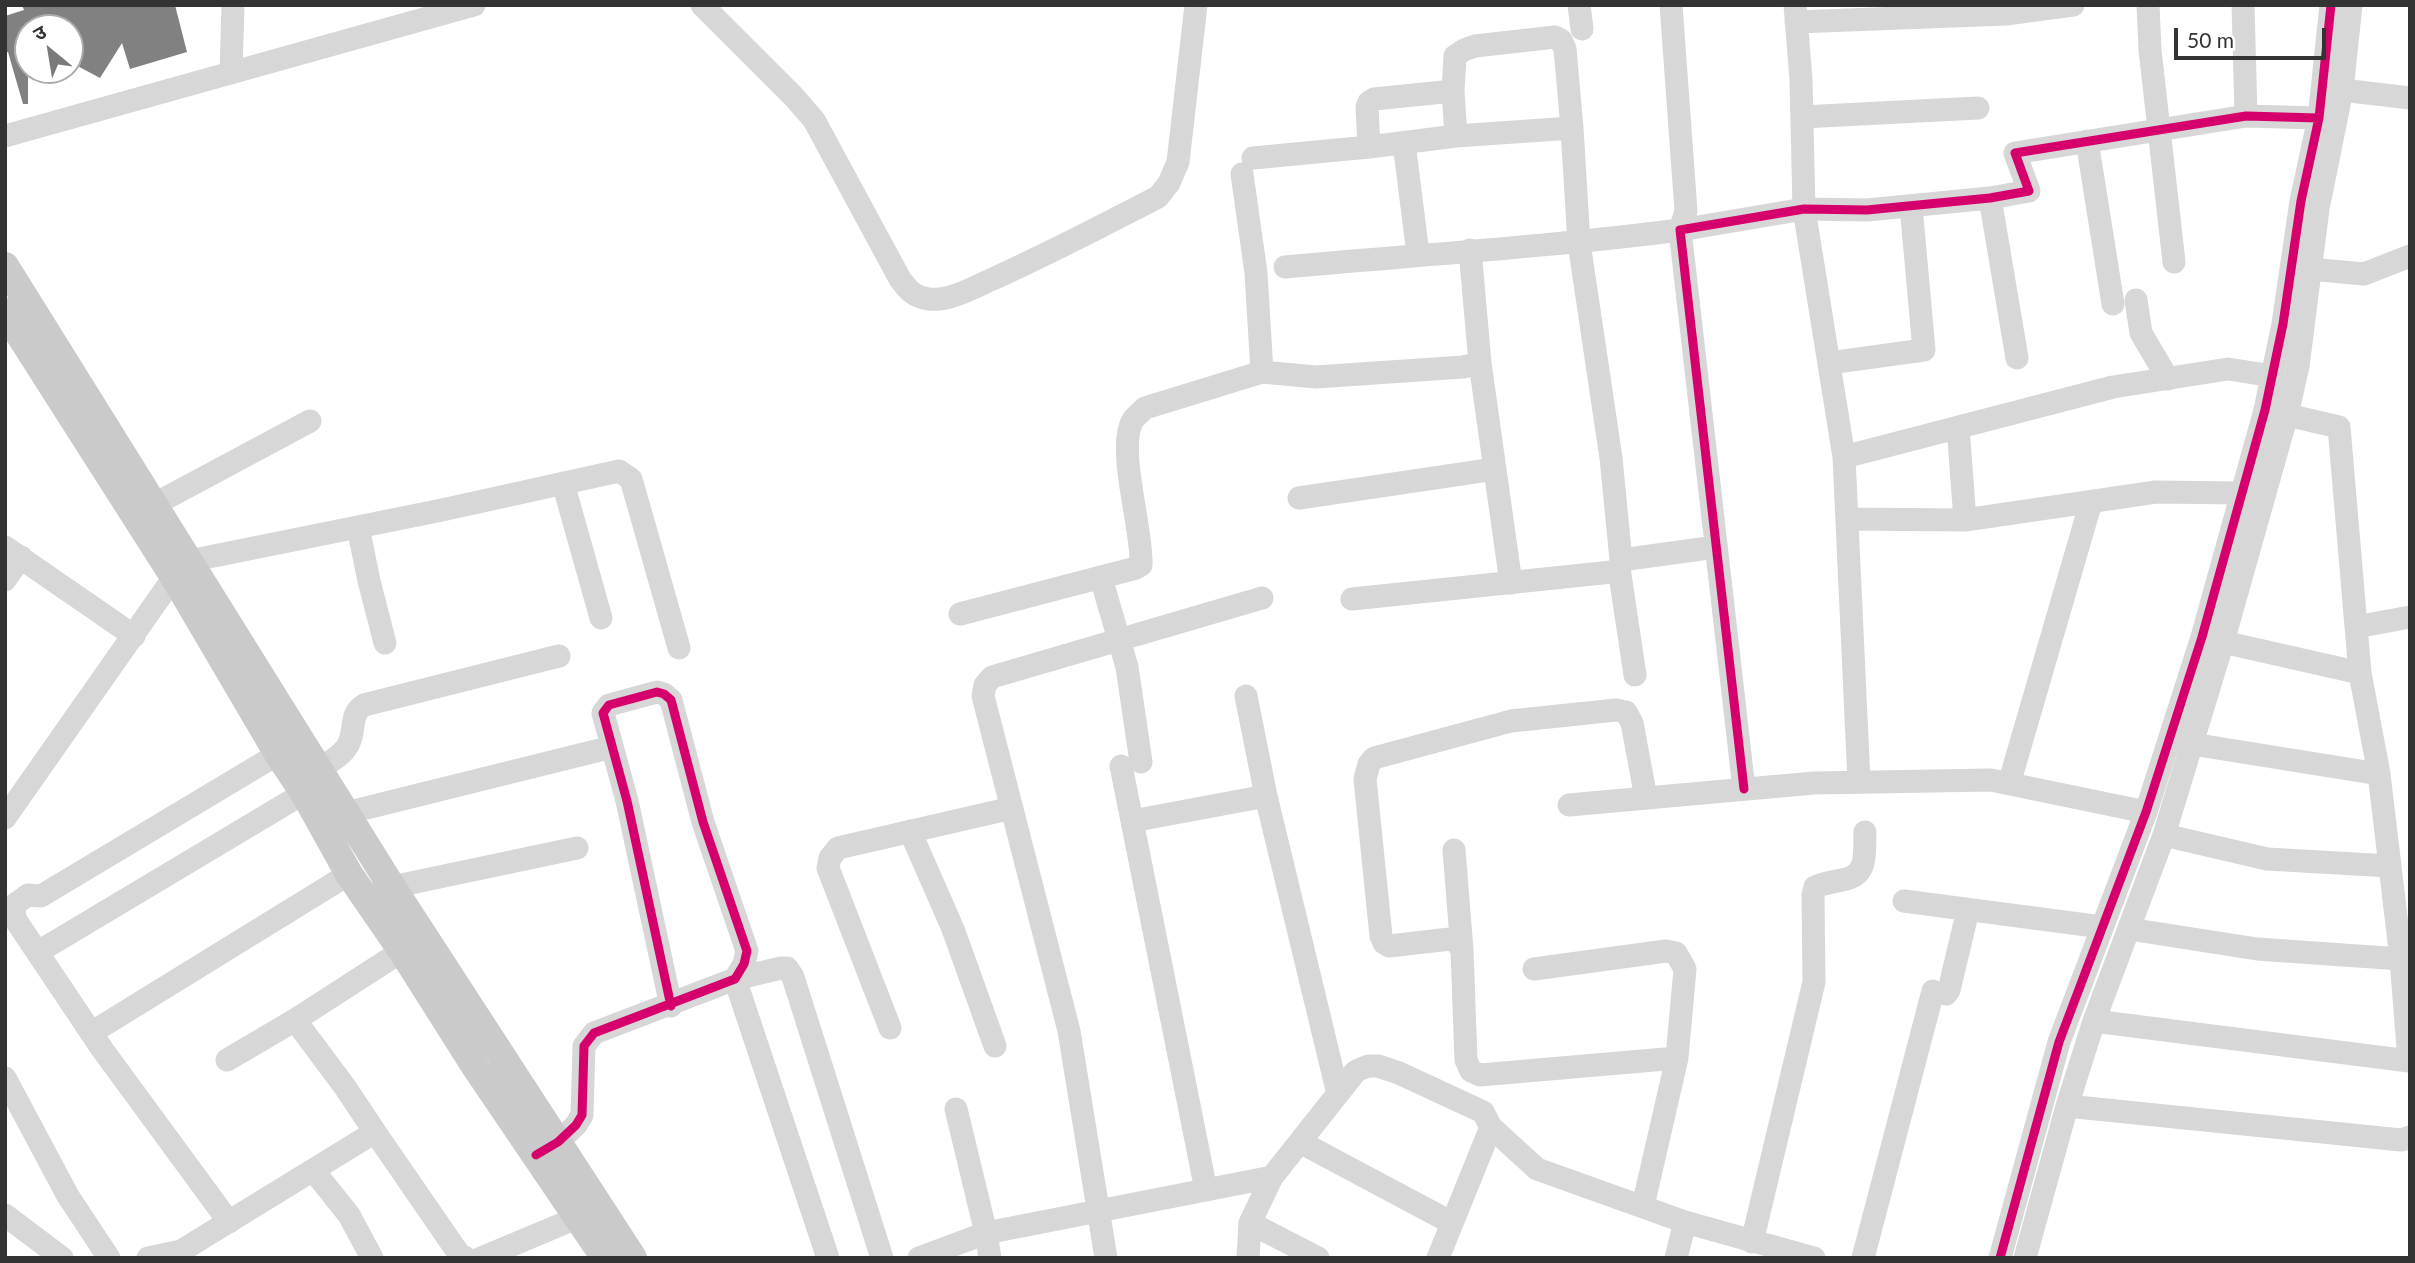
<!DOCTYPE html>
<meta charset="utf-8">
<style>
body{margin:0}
#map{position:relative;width:2415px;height:1263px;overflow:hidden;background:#fff;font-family:Lato,"Noto Sans Devanagari",sans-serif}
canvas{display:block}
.frame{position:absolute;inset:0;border:7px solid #333;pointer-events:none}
.north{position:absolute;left:14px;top:14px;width:70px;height:70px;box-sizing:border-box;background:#fff;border:2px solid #adadad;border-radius:50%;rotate:330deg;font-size:19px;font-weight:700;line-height:28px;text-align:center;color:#333}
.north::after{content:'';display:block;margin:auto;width:24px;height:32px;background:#7a7a7a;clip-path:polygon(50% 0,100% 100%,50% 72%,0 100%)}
.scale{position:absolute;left:2174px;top:28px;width:152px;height:32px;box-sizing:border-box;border:4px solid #333;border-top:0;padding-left:9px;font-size:21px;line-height:24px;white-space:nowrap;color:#333;-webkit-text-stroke:5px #fff;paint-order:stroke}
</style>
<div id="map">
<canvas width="2415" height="1263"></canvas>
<div class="frame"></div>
<div class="north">उ</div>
<div class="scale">50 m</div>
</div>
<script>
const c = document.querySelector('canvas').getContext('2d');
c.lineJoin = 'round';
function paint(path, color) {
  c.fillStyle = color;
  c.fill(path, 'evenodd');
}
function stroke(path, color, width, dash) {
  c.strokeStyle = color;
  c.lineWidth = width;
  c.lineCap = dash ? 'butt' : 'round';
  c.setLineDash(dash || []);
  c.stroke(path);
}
const building = new Path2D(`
 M22,5H175L187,52L130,69L122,43L100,78L70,62V28H28V104H23L8,52L5,53V16L24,10Z`);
const minor = new Path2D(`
 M702,5L794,97L814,120L900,279C908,290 914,297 929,299C950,302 976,286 995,278C1050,253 1104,225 1158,197L1169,183L1178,162L1196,5
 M1579,5L1582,29
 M1795,5L1801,80L1804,209L1844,457L2113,387L2228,369L2273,376
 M2148,5L2150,50L2174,262
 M2243,5L2246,116
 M1796,22L2006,14L2073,5
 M231,73L233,5
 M2342,90L2410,98
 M1453,91L1455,56L1464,50L1475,46L1555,37L1561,40L1565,49L1572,128
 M1802,117L1978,108
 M5,136L474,5
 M2087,141L2113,304
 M1404,143L1418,254
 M1253,158L1369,147
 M1242,174L1256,273L1262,372
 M1990,198L2017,358
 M1285,267C1416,255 1548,247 1680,230L1686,211L1671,5
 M2309,269L2364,274L2410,256
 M2136,300L2141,333L2168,379
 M1480,363L1511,583
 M1829,363L1924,350L1911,206
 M2287,415L2339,427L2360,673
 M1958,427L1965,520
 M1844,457L1859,782
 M563,483L601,618
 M1299,498L1495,469
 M155,504L310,421
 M1847,519L1965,520L2156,492L2241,493
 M358,527L369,581L385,643
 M5,547L134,636
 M1621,560L1716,547
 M189,561L442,510L619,471L631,479L679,648
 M1619,568L1635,675
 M1101,578L1127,667L1141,762
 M5,580L21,557
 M1352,599L1612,572L1619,568L1621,560L1611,458L1579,243L1572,128L1456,136L1369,147L1367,107L1369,102L1374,99L1453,91L1456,136
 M960,614L1136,568L1141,565C1143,531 1116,447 1133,420C1136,416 1141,412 1145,408L1262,372L1316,377L1463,367L1480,363L1470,250
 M2356,627L2410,617
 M1246,696L1266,796
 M2192,744L2379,774L2360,673L2223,642
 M1121,766L1206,1190
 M319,769C329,762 342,756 348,745C356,731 349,714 364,705L559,656
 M2009,784L2091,502
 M1744,789L1680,230L1804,209L1867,210L1990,198L2029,191L2015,153L2246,116L2319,118
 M1646,798L1632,723L1626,712L1616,710L1511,721L1374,758L1369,764L1365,779L1381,936L1384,943L1389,946L1450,939L1456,941L1462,950L1466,1060L1471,1071L1480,1075L1677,1058
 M1569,805L1814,783L1991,780L2146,812
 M346,813L612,747
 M5,818L174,577
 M1132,821L1266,796L1338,1094
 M910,831L953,929L995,1046
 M2164,835L2267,859L2390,866L2379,774
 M1454,850L1462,950
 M378,893L392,887L577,848
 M1904,901L2102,927
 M2129,929L2257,949L2401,959L2390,866
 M38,952L304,793
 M1534,969L1666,951L1676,953L1685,969L1677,1058L1643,1206
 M1946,994L1949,990L1968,910
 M295,1020L345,1087L375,1132
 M2094,1021L2409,1061L2401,959L2410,958
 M890,1028L828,868L830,858L838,848L1012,808
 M91,1033L349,874
 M227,1060L295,1020L402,951
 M5,1078L68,1196L109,1258
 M2067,1106L2401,1140L2410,1137
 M1300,1142L1452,1223
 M545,1150L558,1142L576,1125L582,1115L584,1046L594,1033L735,979L744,964L747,951L703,822L671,700L664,694L657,692L609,705L603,713L627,801L671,1006
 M313,1170L349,1215L372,1258
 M5,1215L62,1258
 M229,1222L102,1049L15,919L14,905L28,895L41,896L278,754
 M1752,1242L1814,982L1813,895L1815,887C1824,883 1833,882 1842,880C1869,876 1864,853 1865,832
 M148,1258L181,1251L375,1132L459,1254L466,1258
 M481,1258L579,1217
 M828,1258L735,979L781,968H787L793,977L882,1258
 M919,1258L986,1233L956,1109
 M990,1258L986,1233L1272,1177
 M1106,1258L1069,1031L983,696L985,685L992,677L1262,598
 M1248,1258L1250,1223
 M1318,1258L1250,1223L1272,1177L1356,1071L1368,1066H1378L1399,1073L1483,1112L1491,1127L1537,1169L1685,1222L1814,1258
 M1438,1258L1491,1127
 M1676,1258L1685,1222
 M1863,1258L1933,991
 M2000,1258L2059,1042L2146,812L2202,637L2265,410L2283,324L2301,201L2319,118L2331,5
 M2025,1258L2067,1106L2094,1021L2164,835L2223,642L2287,415L2298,366L2318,209L2342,90L2351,5`);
const major = new Path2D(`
 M5,266L392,887L633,1258
 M5,312L174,577L278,754L304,793L349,874L402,951L476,1068L605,1258`);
const cycleway = new Path2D(`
 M1744,789L1680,230L1804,209L1867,210L1990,198L2029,191L2015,153L2246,116L2319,118
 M536,1155L558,1142L576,1125L582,1115L584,1046L594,1033L735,979L744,964L747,951L703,822L671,700L664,694L657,692L609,705L603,713L627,801L671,1006
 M2000,1258L2059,1042L2146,812L2202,637L2265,410L2283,324L2301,201L2319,118L2331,5`);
paint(building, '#818181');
stroke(minor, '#d7d7d7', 23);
stroke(major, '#cacaca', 28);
stroke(cycleway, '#d6006c', 9);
</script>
